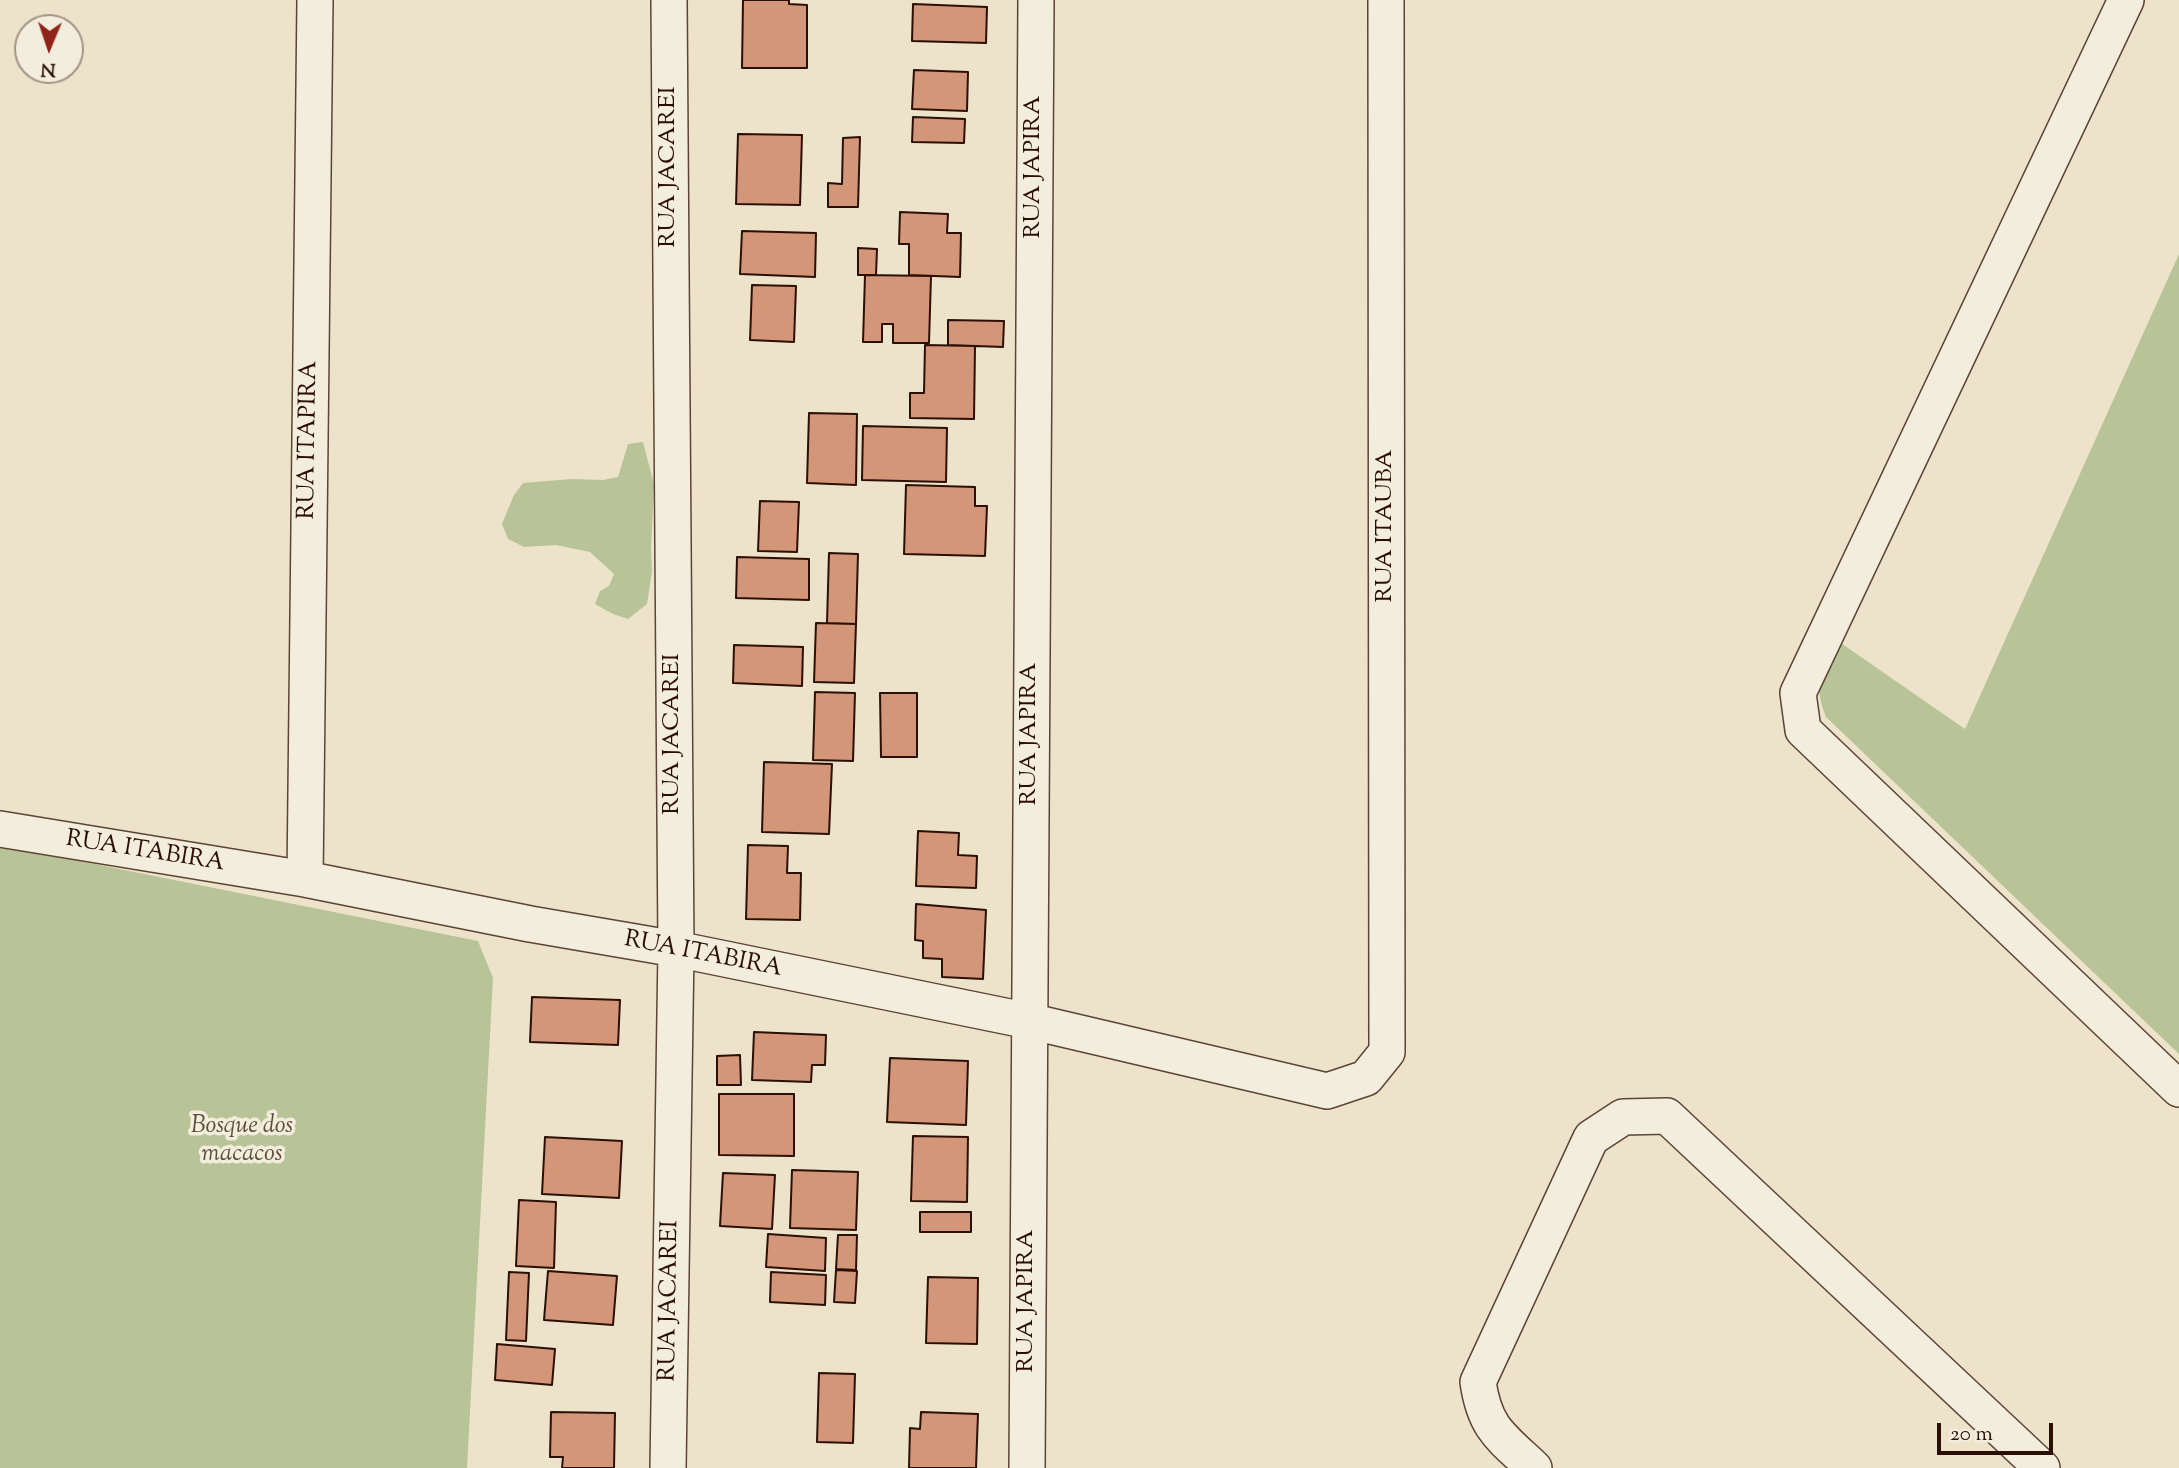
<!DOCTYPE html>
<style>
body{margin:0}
#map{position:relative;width:2179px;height:1468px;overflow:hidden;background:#ede3ca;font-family:"Sorts Mill Goudy",serif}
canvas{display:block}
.north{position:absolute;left:14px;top:14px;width:70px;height:70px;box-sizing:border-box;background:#f3eddd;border:2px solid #a39486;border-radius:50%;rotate:182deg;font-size:19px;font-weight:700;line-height:28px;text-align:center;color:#2b0f04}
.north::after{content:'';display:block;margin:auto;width:24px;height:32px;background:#8f2418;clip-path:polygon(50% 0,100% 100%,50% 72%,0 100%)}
.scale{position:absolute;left:1937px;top:1423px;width:116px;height:32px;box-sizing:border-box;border:4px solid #2b0f04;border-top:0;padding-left:9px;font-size:21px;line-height:24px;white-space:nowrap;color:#2b0f04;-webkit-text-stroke:5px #f3eddd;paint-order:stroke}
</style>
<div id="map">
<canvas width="2179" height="1468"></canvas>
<div class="north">N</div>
<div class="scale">20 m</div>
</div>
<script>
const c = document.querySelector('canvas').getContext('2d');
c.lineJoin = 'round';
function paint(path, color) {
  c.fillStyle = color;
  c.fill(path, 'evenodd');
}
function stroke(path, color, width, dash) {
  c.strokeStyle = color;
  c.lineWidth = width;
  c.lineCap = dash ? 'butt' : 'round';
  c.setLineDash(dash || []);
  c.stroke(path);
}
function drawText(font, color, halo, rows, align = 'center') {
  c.font = font + ' "Sorts Mill Goudy",serif';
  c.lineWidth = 7;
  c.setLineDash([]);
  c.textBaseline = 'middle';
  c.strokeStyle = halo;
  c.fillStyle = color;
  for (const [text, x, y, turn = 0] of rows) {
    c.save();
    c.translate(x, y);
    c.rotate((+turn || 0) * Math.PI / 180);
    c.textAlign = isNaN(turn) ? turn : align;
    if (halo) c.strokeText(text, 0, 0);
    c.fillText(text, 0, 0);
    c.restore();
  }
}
const green = new Path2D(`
 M2179,254V1054L1826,717C1812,681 1822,673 1835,639L1965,729Z
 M643,442L654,484L651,549L652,571L647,604L628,619L613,614L595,604L600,591L609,586L614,574L590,552L556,545L524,547L508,539L502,524L514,495L523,483L572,479L603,480L618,477L628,444Z
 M0,845L478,941L493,978L467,1468H0Z`);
const building = new Path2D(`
 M743,0H789V4L807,5V68H742Z
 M913,4L987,7L986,43L912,41Z
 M914,70L968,72L967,111L912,109Z
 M913,117L965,119L964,143L912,142Z
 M738,134L802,135L800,205L736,204Z
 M860,137L858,207H828V183L842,184L843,138Z
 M900,212L948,214L947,233H961L960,277L909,275V244H899Z
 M742,231L816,233L815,277L740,274Z
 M858,248L877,249L876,275H858Z
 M865,275L931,276L929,343H893V324H882V342H863Z
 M752,285L796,286L794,342L750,340Z
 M948,320L1004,321L1003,347L948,345Z
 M925,345L975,346L974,419L910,418V393H924Z
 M809,413L857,414L856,485L807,483Z
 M863,426L947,428L946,482L862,480Z
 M906,485L975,487V506H987L985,556L904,554Z
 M760,501L799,502L797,552L758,551Z
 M829,553L858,554L856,624L827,623Z
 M737,557L809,559V600L736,598Z
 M816,623L856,624L854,683L814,682Z
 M734,645L803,647L802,686L733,683Z
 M815,692L855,693L853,761L813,760Z
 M880,693H917V757H881Z
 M764,762L832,764L829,834L762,832Z
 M918,831L959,833L958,855L977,856L976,888L916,886Z
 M748,845L788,846L787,873H801L800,920L746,919Z
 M916,904L986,910L983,979L942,977V959L923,958V941L915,940Z
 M532,997L620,1000L618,1045L530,1042Z
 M754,1032L826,1035L825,1065H812L811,1082L752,1080Z
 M740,1055L741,1085H717V1056Z
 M890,1058L968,1061L966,1125L887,1122Z
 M719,1094H794V1156L719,1155Z
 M913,1136L968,1137L967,1202L911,1201Z
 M545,1137L622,1141L619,1198L542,1194Z
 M792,1170L858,1172L856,1230L790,1228Z
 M723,1173L775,1175L772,1229L720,1226Z
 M519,1200L556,1202L554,1268L516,1266Z
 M920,1212H971V1232H920Z
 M768,1234L826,1238L825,1271L766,1267Z
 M838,1235H857L856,1270L836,1269Z
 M836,1270L857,1271L855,1303L834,1302Z
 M548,1271L617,1276L613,1325L544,1320Z
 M509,1272L529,1273L526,1341L506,1340Z
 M771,1272L826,1275L825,1305L770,1302Z
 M928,1277L978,1278L977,1344L926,1343Z
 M497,1344L555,1349L552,1385L495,1380Z
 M819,1373L855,1374L853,1443L817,1442Z
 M551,1412L615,1413L614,1468H562L563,1457H550Z
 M921,1412L978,1414L976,1468H909L910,1428L920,1429Z`);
const street = new Path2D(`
 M2126,0L1798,693L1803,730L2179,1089
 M0,829L305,879L530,924L676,949L1029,1021L1327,1091L1366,1078L1387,1052L1386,0
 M305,879L315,0
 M668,1468L676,949L669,0
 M1027,1468L1036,0
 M1534,1468C1501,1437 1485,1429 1478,1382L1591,1138L1623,1117L1667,1116L2042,1468`);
const streetNames = [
 ["RUA JACAREI",670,167,-90],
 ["RUA JAPIRA",1035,167,-90],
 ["RUA ITAPIRA",310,440,-89],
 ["RUA ITAUBA",1387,526,-90],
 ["RUA JACAREI",674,734,-90],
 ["RUA JAPIRA",1031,734,-90],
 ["RUA ITABIRA",145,853,9],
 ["RUA ITABIRA",703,956,11],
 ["RUA JACAREI",671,1301,-89],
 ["RUA JAPIRA",1028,1301,-90]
];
const parkNames = [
 ["Bosque dos",242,1128],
 ["macacos",242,1156]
];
paint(green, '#b8c497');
paint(building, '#d49678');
stroke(building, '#2b0f04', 2);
stroke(street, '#5c4436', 38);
stroke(street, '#f3eddd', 35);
drawText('24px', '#2b0f04', '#f3eddd', streetNames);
drawText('italic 24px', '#5c4e37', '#f3eddd', parkNames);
</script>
